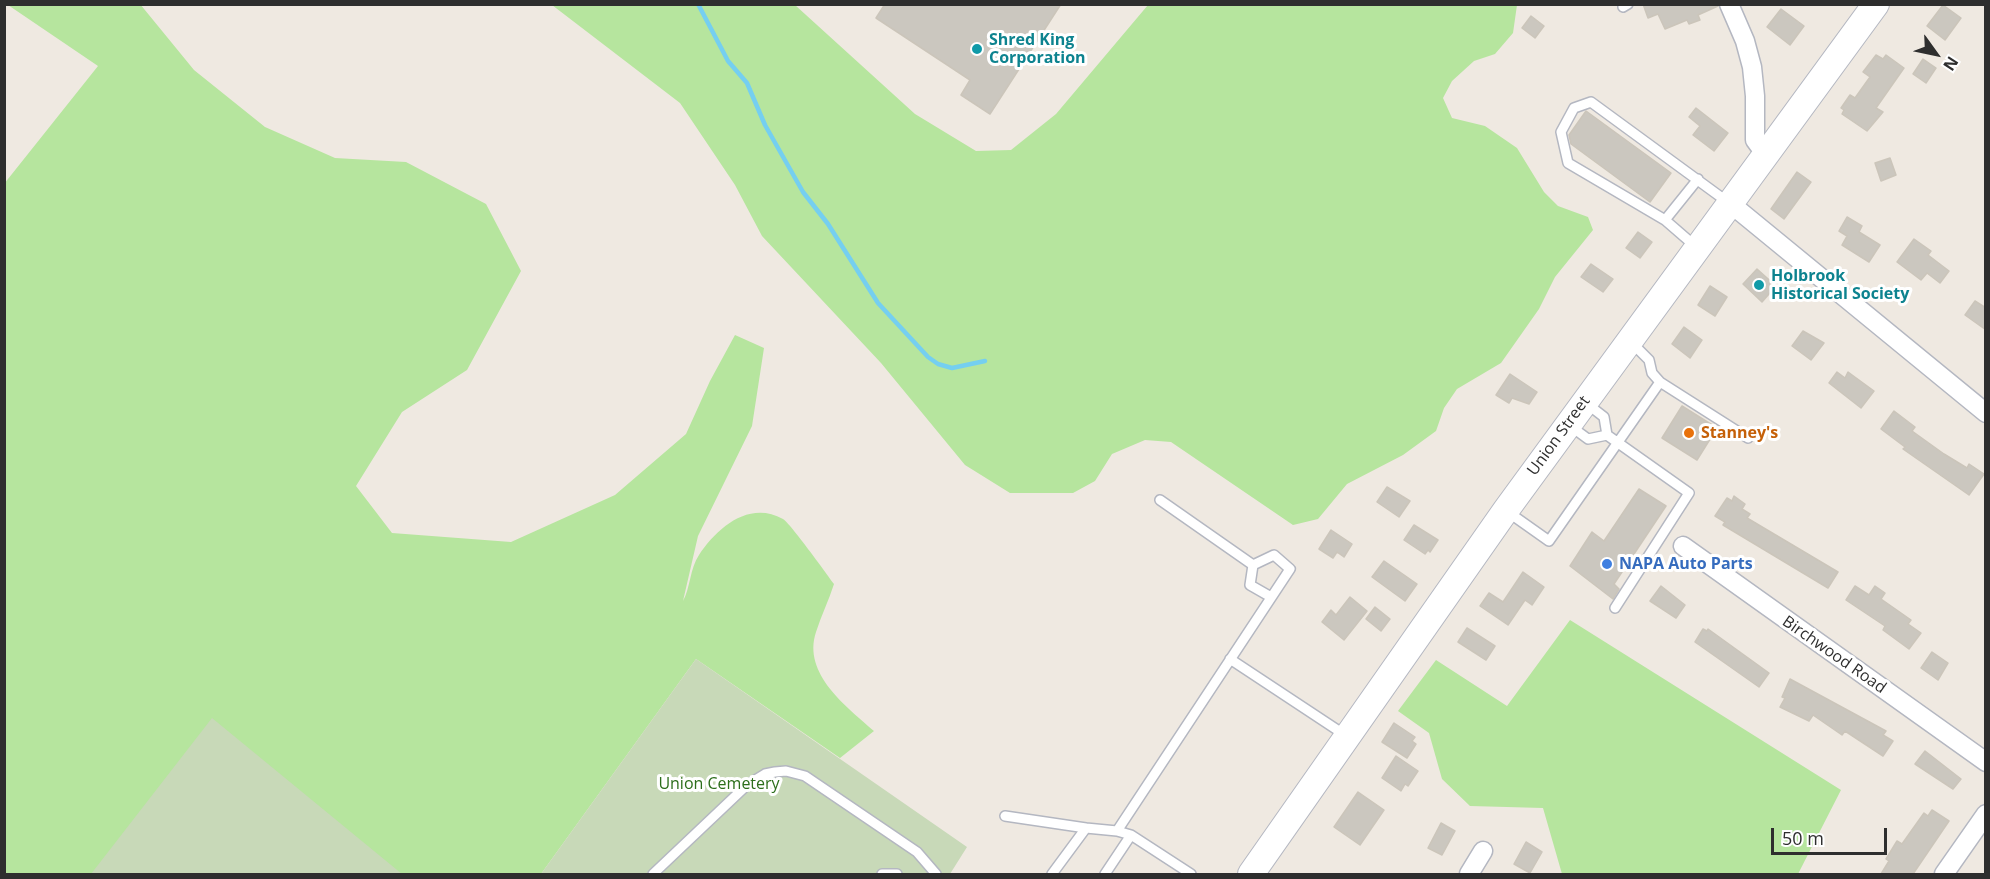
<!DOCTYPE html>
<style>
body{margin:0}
#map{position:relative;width:1990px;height:879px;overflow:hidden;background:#efe9e1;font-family:"Open Sans",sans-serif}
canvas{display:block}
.frame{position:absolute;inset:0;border:6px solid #2e2e2e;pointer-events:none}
.north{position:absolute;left:1906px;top:24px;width:60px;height:60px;-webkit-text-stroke:4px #fff;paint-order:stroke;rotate:123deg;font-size:16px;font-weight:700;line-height:24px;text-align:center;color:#2e2e2e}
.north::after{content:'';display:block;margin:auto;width:21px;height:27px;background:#2e2e2e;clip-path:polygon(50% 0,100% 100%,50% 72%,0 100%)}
.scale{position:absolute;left:1771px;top:828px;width:116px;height:27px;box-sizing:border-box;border:3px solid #2e2e2e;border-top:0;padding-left:8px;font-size:18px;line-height:21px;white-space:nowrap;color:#2e2e2e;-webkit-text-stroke:4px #fff;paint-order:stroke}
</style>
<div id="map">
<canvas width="1990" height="879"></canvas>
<div class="frame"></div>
<div class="north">N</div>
<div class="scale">50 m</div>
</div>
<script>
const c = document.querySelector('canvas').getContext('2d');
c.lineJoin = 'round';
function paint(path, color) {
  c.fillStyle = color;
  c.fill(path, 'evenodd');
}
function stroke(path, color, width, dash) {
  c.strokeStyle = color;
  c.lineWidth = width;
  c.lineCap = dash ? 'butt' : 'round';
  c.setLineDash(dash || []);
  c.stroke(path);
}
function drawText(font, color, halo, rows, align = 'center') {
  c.font = font + ' "Open Sans",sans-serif';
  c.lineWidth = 6;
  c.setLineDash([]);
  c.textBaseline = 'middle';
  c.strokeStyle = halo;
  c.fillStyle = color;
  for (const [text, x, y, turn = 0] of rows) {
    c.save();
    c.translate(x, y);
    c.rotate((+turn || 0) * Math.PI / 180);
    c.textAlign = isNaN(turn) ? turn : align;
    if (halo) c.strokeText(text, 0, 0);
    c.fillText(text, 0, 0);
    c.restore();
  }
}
const green = new Path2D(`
 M140,4L194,70L265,127L335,158L406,162L486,204L521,271L467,370L402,412L356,486L392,533L511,542L615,495L686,434L710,381L735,335L764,348L752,426L698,536L683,601C690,589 690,568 699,555C717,528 749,500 783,519C790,523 826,573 834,584C829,600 821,616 816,632C802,674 847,707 874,731L840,758L696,659L541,874H5L4,184L98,66L8,5Z
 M552,5H795L915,114L976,151L1011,150L1056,114L1148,5H1517L1513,33L1495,54L1474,61L1452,81L1443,98L1452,118L1485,126L1517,148L1544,192L1558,206L1588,217L1593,230L1555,277L1539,309L1501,363L1457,389L1444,408L1436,431L1403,455L1347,484L1318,519L1293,525L1171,442L1145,440L1112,454L1095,481L1073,493H1010L965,465L881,363L762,236L735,185L680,103Z
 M1570,620L1841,790L1798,874H1562L1543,808L1470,806L1442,779L1429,733L1398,711L1436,660L1507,706Z`);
const cemetery = new Path2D(`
 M696,659L967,847L950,874H541Z
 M212,718L402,874H91Z`);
const stream = new Path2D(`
 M698,4L728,61L747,83L765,125L803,192L828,224L878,303L928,357L938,364L952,368L985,361`);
const building = new Path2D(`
 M885,4H1061L990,114L961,95L970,80L876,18Z
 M1643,4H1718V6L1698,15L1700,20L1689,24L1687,20L1665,29L1658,14L1648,18Z
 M1943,5L1961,18L1945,40L1927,26Z
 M1781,9L1804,26L1790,45L1767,27Z
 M1531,16L1544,26L1535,38L1522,28Z
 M1876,55L1883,59L1886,55L1904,68L1876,108L1883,112L1867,131L1842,114L1844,110L1841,108L1850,95L1855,98L1870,77L1863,72Z
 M1923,59L1936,68L1926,83L1913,74Z
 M1696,108L1728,133L1714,151L1693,135L1700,126L1689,117Z
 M1586,111L1671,173L1650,202L1571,144L1569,135Z
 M1890,158L1896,175L1881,181L1875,163Z
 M1797,172L1811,182L1784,219L1771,209Z
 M1847,217L1862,226L1859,232L1880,245L1869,262L1842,245L1847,236L1839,231Z
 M1638,232L1652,242L1640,258L1626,248Z
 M1914,239L1931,251L1928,255L1949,271L1940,283L1927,273L1921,280L1897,262Z
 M1591,264L1613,279L1603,292L1581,277Z
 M1757,269L1776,286L1762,302L1743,284Z
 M1710,286L1727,297L1715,316L1698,305Z
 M1975,301L1986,308V330L1965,315Z
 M1684,327L1702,340L1690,358L1672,344Z
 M1803,331L1824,343L1811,360L1792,346Z
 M1837,372L1845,378L1848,372L1874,391L1861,408L1829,383Z
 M1510,374L1537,392L1529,404L1512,398L1509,403L1496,395Z
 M1682,406L1717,428L1697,460L1662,438Z
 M1894,411L1915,427L1912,431L1944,454L1967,468L1969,464L1984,474L1969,495L1903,449L1905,447L1881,429Z
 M1387,487L1410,501L1399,517L1377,502Z
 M1639,489L1666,506L1614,584L1619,589L1613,599L1570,566L1592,532L1604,541Z
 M1734,496L1745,504L1742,509L1750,514L1747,518L1838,572L1828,588L1723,525L1725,522L1715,516L1727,498L1732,501Z
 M1414,525L1438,540L1430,552L1428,550L1425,554L1404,540Z
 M1331,530L1352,544L1344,557L1337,552L1333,558L1319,549Z
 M1384,561L1417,584L1405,601L1372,577Z
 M1523,572L1544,587L1532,605L1525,600L1508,625L1480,606L1489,593L1503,602Z
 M1661,586L1685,605L1676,618L1650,601Z
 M1855,586L1869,595L1875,586L1885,593L1881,599L1911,620L1908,624L1921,633L1909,649L1883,630L1885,626L1846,600Z
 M1350,597L1367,611L1344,640L1322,622L1331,610L1336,615Z
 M1375,607L1390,619L1381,631L1366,619Z
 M1467,628L1495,646L1486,660L1458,642Z
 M1703,629L1707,631L1708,629L1769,673L1759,687L1695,642Z
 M1932,652L1948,663L1938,680L1921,668Z
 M1790,679L1886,731L1883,735L1893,741L1883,756L1845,731L1842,735L1813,715L1809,721L1780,707L1785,698L1782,697Z
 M1394,723L1415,737L1412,741L1416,744L1407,758L1382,742Z
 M1925,751L1961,779L1953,789L1915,764Z
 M1396,756L1418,771L1408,786L1405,784L1401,791L1382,778Z
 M1358,792L1384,810L1360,845L1334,827Z
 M1932,810L1949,821L1913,874H1881L1889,861L1886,859L1897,841L1902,844L1924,813L1928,816Z
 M1441,823L1455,831L1442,855L1428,848Z
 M1526,842L1542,852L1530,873L1514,864Z`);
const lane = new Path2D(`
 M1623,7L1628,4
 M1665,220L1698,179
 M1695,246L1665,220L1568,163L1561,132L1574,108L1591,102L1729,203
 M1632,343L1649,360L1652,373L1660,382L1748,438
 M1586,403L1604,417L1607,435
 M1569,425L1588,439L1607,435L1689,493L1615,608
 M1160,500L1253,565L1274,555L1290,569L1117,831L1131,835L1191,874
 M1508,512L1549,541L1660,382
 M1253,565L1250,585L1271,597
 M1230,659L1345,735
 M1005,816L1086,828
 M653,874L747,785L765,774L775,772L786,771L805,776L917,852L936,874
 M882,874H897
 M1052,874L1086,828L1117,831
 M1105,874L1131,835`);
const street = new Path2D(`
 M1729,4L1745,41L1752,67L1755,96V140L1766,155
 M1731,204L1986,413
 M1683,546L1986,762
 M1469,874L1483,851
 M1944,874L1986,814`);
const secondary = new Path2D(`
 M1251,874L1506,510L1876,4`);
const markers = [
 [977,49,6,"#0f9aa8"],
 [1759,285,6,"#0f9aa8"],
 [1689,433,6,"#e8710a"],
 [1607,564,6,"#3f7fe0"]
];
const cultureNames = [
 ["Shred King",989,40],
 ["Corporation",989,58],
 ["Holbrook",1771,276],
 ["Historical Society",1771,294]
];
const foodNames = [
 ["Stanney's",1701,433]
];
const streetNames = [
 ["Union Street",1559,436,-54],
 ["Birchwood Road",1834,655,35]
];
const shopNames = [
 ["NAPA Auto Parts",1619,564]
];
const parkNames = [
 ["Union Cemetery",719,784]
];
paint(green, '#b6e59e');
paint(cemetery, '#c8d9b8');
stroke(stream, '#75cff0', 4.5);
paint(building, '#cbc7bf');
stroke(building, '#cbc5ba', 1.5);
stroke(lane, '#b4b7c1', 12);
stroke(street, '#b4b7c1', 21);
stroke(secondary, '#b4b7c1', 28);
stroke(lane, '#fff', 9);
stroke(street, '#fff', 18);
stroke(secondary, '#fff', 26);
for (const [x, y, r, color] of markers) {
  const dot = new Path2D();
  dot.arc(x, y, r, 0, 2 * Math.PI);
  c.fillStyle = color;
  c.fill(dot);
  stroke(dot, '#fff', 2);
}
drawText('bold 16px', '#0d838f', '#fff', cultureNames, 'left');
drawText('bold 16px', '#c56008', '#fff', foodNames, 'left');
drawText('16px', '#2e2e2e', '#fff', streetNames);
drawText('bold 16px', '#366cbe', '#fff', shopNames, 'left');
drawText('16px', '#2c6e1b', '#fff', parkNames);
</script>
